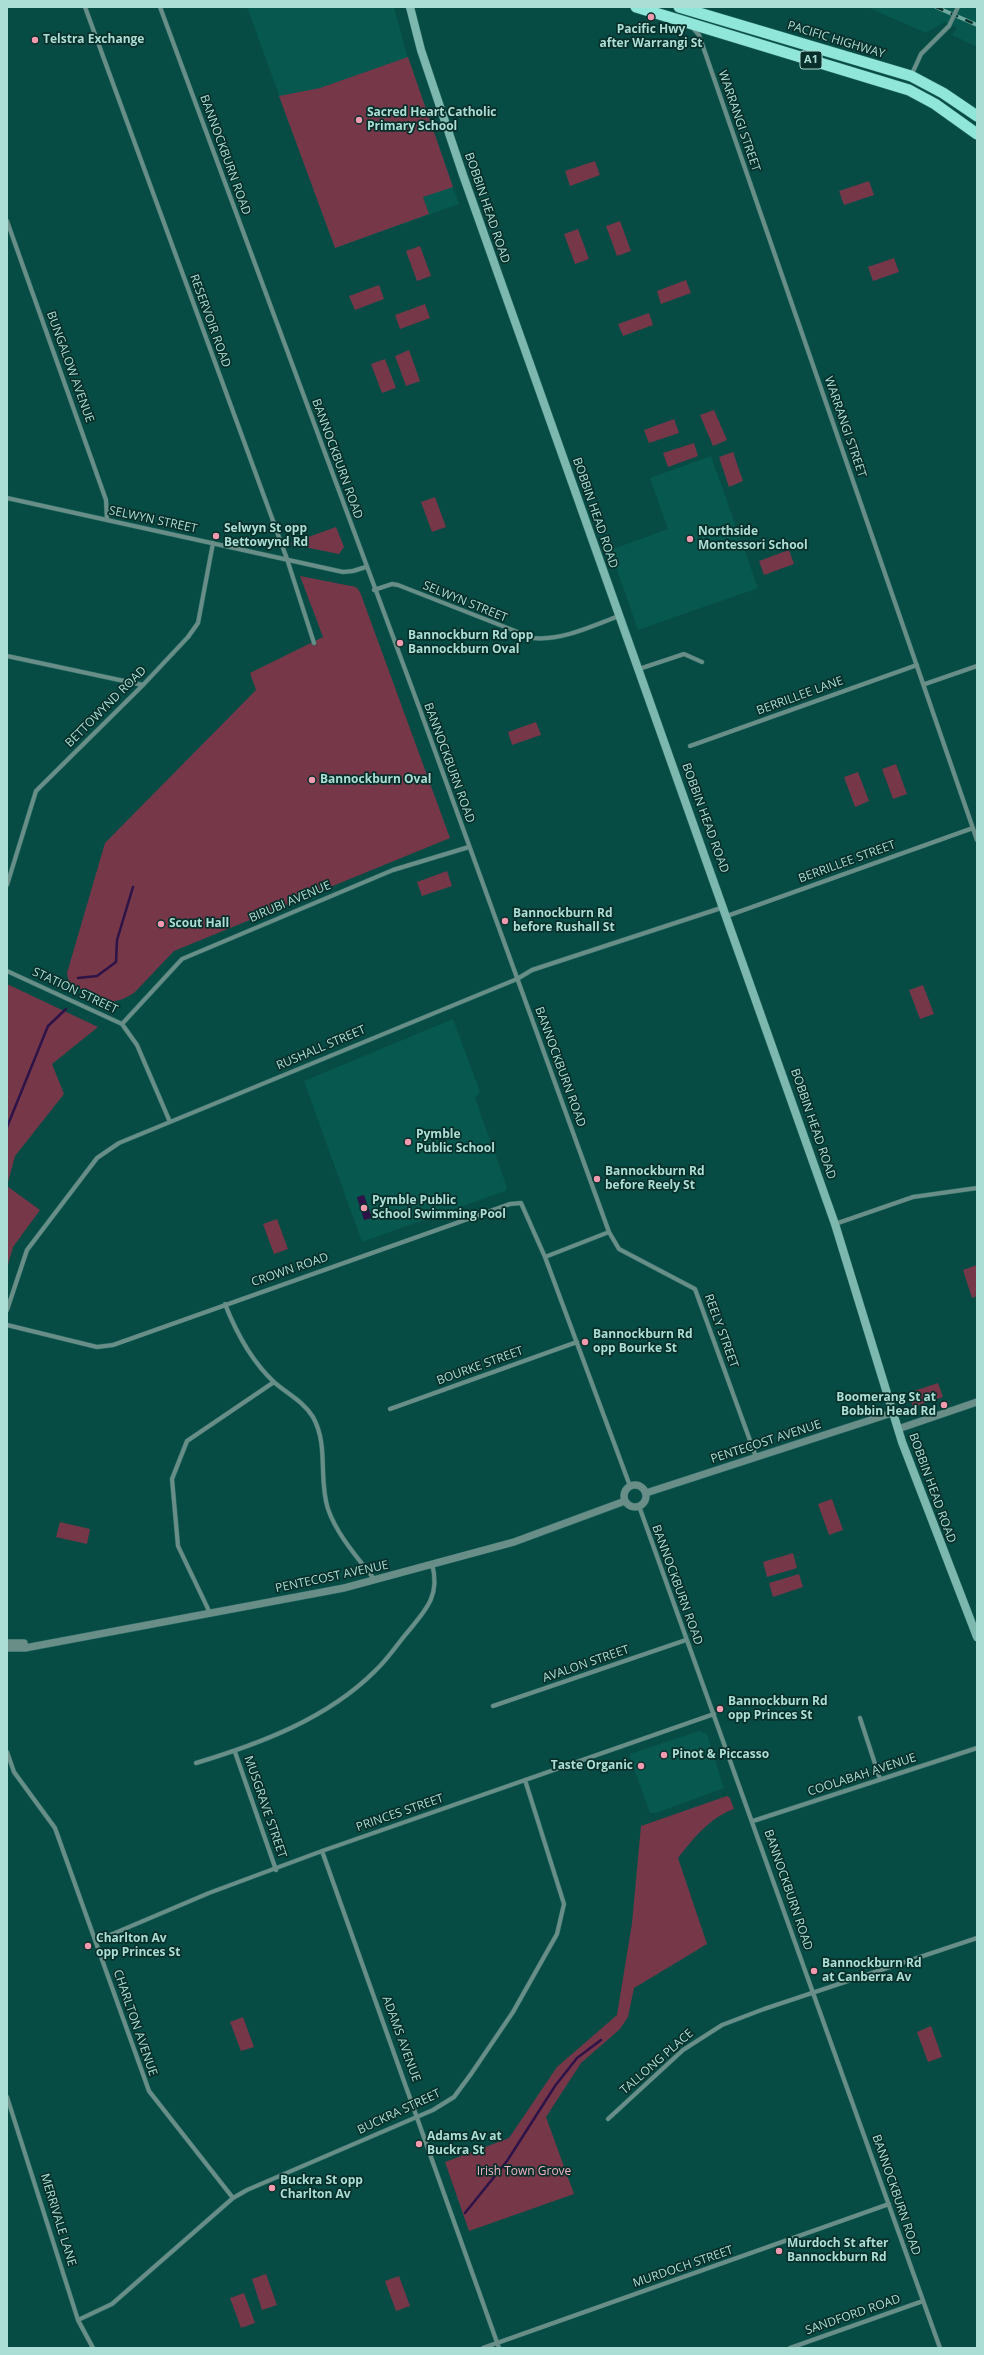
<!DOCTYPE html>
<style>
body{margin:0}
#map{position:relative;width:984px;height:2355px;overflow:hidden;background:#064c45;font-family:"Open Sans",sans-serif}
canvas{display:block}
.frame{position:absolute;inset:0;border:8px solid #abded5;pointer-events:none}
</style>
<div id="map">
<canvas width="984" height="2355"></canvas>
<div class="frame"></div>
</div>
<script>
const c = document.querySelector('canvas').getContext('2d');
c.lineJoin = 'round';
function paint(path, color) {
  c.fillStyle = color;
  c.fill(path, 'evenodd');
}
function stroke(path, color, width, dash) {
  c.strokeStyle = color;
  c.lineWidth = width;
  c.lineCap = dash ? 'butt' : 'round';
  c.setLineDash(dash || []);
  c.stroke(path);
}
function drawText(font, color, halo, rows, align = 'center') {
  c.font = font + ' "Open Sans",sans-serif';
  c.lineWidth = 3.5;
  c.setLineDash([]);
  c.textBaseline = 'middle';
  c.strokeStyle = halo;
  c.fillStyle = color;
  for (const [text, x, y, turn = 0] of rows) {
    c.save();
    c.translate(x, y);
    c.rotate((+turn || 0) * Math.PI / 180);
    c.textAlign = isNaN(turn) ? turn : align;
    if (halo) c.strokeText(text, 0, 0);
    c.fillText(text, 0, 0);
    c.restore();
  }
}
const built = new Path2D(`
 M247,7H394L406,52L459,204L335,248Z
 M867,7H977V47L952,35L957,28L945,22L926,33Z
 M711,456L758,588L638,630L610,550L668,529L650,478Z
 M453,1019L480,1092L475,1098L507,1187L505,1191L362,1242L304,1081Z
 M699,1731L707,1734L724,1788L656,1813H650L630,1757V1754Z`);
const green = new Path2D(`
 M408,57L453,187L423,197L429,214L335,248L279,96L320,88Z
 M595,161L600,175L570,186L565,171Z
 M869,181L874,195L844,205L839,191Z
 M620,221L631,251L617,256L606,226Z
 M578,229L589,259L575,264L564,234Z
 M420,246L431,276L417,281L406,251Z
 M894,258L899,272L873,281L868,267Z
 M686,280L691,293L661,304L657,291Z
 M379,285L384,299L355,310L349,296Z
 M425,304L430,318L400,329L395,315Z
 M649,313L653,325L623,336L618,324Z
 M409,350L420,381L406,386L395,356Z
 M385,359L396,388L382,393L371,364Z
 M714,410L727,440L713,446L700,415Z
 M674,419L679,433L649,443L644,430Z
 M694,443L698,456L668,467L663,453Z
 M733,452L743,481L729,487L719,457Z
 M435,497L446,527L432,532L421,502Z
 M336,527L344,547L339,554L289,544Z
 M789,550L794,564L764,575L759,561Z
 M300,576L356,587L360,592L450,838L174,951L134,993L123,999L111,1002L69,984L67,973L105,843L256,690L250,673L323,637Z
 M536,722L541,735L512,745L508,732Z
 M896,764L907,794L893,799L882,769Z
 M858,772L869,801L855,807L844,777Z
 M447,871L452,886L422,896L417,882Z
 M7,984L98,1027L52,1064L64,1094L15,1156L7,1186Z
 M923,985L934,1014L920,1019L909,990Z
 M7,1186L40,1210L13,1247L7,1268Z
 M277,1219L288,1249L274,1254L263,1224Z
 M977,1265V1296L972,1298L963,1270Z
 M938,1383L943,1397L913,1407L908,1393Z
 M832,1499L843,1530L829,1535L818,1504Z
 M60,1522L90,1529L87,1544L56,1537Z
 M793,1553L797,1568L767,1577L763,1562Z
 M799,1574L803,1587L773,1597L769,1583Z
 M727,1796L730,1798L734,1809C709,1818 694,1838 678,1858L707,1944L634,1988L628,2017L620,2029L581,2063L546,2117L574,2194L469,2231L445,2162L509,2138L557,2067L617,2015L632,1923L641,1826Z
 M243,2017L254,2047L241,2051L230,2022Z
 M931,2026L942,2057L928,2062L917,2032Z
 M266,2274L277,2305L262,2310L252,2279Z
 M399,2276L410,2306L396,2311L385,2281Z
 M244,2293L255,2323L241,2328L230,2298Z`);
const water = new Path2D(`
 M364,1195L372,1218L364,1220L357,1197Z`);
const stream = new Path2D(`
 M78,978L97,976L116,962L117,940L133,887
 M7,1127L48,1026L66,1009
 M465,2213L507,2161L555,2086L577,2058L601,2040`);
const minor = new Path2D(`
 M85,7L287,559L314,643
 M160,7L419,707L609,1232L619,1249L695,1289L756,1457
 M692,27L699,35L977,840
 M911,76L921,54L949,26
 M7,221L106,500L107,520
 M7,498L343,572L353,571L366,567
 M374,590L392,584L398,585L533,638C562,641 592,626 619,616
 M7,656L143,685
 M639,669L684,654L702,662
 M925,684L977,666
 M690,746L917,665
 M7,885L36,791L143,685L188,637L198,623L213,543
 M727,916L973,828
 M7,971L122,1024L137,1045L170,1122
 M122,1024L182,959L393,870L469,847
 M835,1224L913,1197L977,1188
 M545,1257L609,1232
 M225,1304C236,1332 252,1362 275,1383C288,1394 304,1402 313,1417C329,1446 318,1478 328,1509C337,1535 358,1558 375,1580
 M7,1310L27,1250L97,1158L119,1143L517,979L532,970L724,907
 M7,1325L97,1347L113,1345L510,1204L521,1203L545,1257L630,1486
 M390,1409L577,1342
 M639,1506L940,2348
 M210,1613L178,1546L172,1479L187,1441L274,1382
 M493,1706L686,1640
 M860,1718L880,1779
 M7,1752L14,1772L55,1828L149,2091L233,2198
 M235,1752L276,1870
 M196,1763C259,1744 327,1719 375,1671C387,1660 396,1646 406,1634C425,1611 441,1596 432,1564
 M753,1821L977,1748
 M322,1851L499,2348
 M96,1941L209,1893L322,1851L714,1714
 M7,2097L78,2320L93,2348
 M608,2119L683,2050L722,2025L764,2009L977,1938
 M78,2320L112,2304L233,2198L247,2190L433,2110L454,2097L471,2074L513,2012L557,1934L564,1904L525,1780
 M483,2348L889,2204
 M790,2348L923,2301`);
const tertiary = new Path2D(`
 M898,1429L977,1402
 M624 1496a11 11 0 1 1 22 0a11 11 0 1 1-22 0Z
 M646,1493L892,1413
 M7,1643H24
 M7,1648H25L344,1588L514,1542L625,1501`);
const secondary = new Path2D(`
 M410,7L421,50L463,175L835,1224L902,1442L977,1637`);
const trunk = new Path2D(`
 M636,7L909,90L935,104L977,134
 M679,7L911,76L943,93L977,116`);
const rail = new Path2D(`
 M936,7L977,25`);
const minorBridge = new Path2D(`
 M949,26L958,7`);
const markers = [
 [651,17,4,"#f19ab0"],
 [35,40,4,"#f19ab0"],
 [359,120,4,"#f19ab0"],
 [216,536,4,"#f19ab0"],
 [690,539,4,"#f19ab0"],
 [400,643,4,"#f19ab0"],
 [312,780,4,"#f19ab0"],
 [505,921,4,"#f19ab0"],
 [161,924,4,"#f19ab0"],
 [408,1142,4,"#f19ab0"],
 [597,1179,4,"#f19ab0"],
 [364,1208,4,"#f19ab0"],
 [585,1342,4,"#f19ab0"],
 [944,1405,4,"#f19ab0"],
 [720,1709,4,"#f19ab0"],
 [664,1755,4,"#f19ab0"],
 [641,1766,4,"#f19ab0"],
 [88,1946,4,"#f19ab0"],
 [814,1971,4,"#f19ab0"],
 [419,2144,4,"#f19ab0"],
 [272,2188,4,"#f19ab0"],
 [779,2251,4,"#f19ab0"]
];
const shields = [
 [811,60,22]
];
const shieldNames = [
 ["A1",811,60]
];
const poiNames = [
 ["Pacific Hwy",651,30,"center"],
 ["after Warrangi St",651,44,"center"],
 ["Telstra Exchange",43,40],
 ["Sacred Heart Catholic",367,113],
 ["Primary School",367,127],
 ["Selwyn St opp",224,529],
 ["Bettowynd Rd",224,543],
 ["Northside",698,532],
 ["Montessori School",698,546],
 ["Bannockburn Rd opp",408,636],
 ["Bannockburn Oval",408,650],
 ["Bannockburn Oval",320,780],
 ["Bannockburn Rd",513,914],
 ["before Rushall St",513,928],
 ["Scout Hall",169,924],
 ["Pymble",416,1135],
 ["Public School",416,1149],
 ["Bannockburn Rd",605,1172],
 ["before Reely St",605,1186],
 ["Pymble Public",372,1201],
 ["School Swimming Pool",372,1215],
 ["Bannockburn Rd",593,1335],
 ["opp Bourke St",593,1349],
 ["Boomerang St at",936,1398,"right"],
 ["Bobbin Head Rd",936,1412,"right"],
 ["Bannockburn Rd",728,1702],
 ["opp Princes St",728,1716],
 ["Pinot & Piccasso",672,1755],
 ["Taste Organic",633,1766,"right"],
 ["Charlton Av",96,1939],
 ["opp Princes St",96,1953],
 ["Bannockburn Rd",822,1964],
 ["at Canberra Av",822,1978],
 ["Adams Av at",427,2137],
 ["Buckra St",427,2151],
 ["Buckra St opp",280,2181],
 ["Charlton Av",280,2195],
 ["Murdoch St after",787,2244],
 ["Bannockburn Rd",787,2258]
];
const streetNames = [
 ["PACIFIC HIGHWAY",836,40,17],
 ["WARRANGI STREET",739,121,71],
 ["BANNOCKBURN ROAD",225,155,70],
 ["BOBBIN HEAD ROAD",487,208,71],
 ["RESERVOIR ROAD",210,321,70],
 ["BUNGALOW AVENUE",70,367,70],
 ["WARRANGI STREET",845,427,71],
 ["BANNOCKBURN ROAD",337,459,70],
 ["BOBBIN HEAD ROAD",595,513,71],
 ["SELWYN STREET",153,520,12],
 ["SELWYN STREET",465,602,22],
 ["BERRILLEE LANE",800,696,-20],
 ["BETTOWYND ROAD",106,707,-45],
 ["BANNOCKBURN ROAD",449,763,70],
 ["BOBBIN HEAD ROAD",705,818,70],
 ["BERRILLEE STREET",847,862,-20],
 ["BIRUBI AVENUE",290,902,-23],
 ["STATION STREET",75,991,25],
 ["RUSHALL STREET",321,1048,-23],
 ["BANNOCKBURN ROAD",560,1067,70],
 ["BOBBIN HEAD ROAD",813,1124,71],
 ["CROWN ROAD",290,1270,-19],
 ["REELY STREET",721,1331,70],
 ["BOURKE STREET",480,1366,-20],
 ["PENTECOST AVENUE",766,1442,-18],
 ["BOBBIN HEAD ROAD",932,1488,70],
 ["PENTECOST AVENUE",332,1577,-12],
 ["BANNOCKBURN ROAD",677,1585,70],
 ["AVALON STREET",586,1664,-19],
 ["COOLABAH AVENUE",862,1775,-18],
 ["MUSGRAVE STREET",265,1807,71],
 ["PRINCES STREET",400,1813,-19],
 ["BANNOCKBURN ROAD",788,1890,71],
 ["CHARLTON AVENUE",135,2023,71],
 ["ADAMS AVENUE",401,2039,70],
 ["TALLONG PLACE",657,2062,-41],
 ["BUCKRA STREET",399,2112,-25],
 ["BANNOCKBURN ROAD",896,2195,71],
 ["MERRIVALE LANE",58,2220,73],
 ["MURDOCH STREET",683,2267,-19],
 ["SANDFORD ROAD",853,2315,-19]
];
const parkNames = [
 ["Irish Town Grove",524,2172]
];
paint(built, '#07584f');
paint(green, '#763749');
paint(water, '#2d1347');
stroke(stream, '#2d1347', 2.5);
stroke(minor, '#2a6c65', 5);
stroke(tertiary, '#2a6c65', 8);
stroke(secondary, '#2a6c65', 9);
stroke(trunk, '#2a6c65', 12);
stroke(minor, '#698e87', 4);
stroke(tertiary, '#698e87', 7);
stroke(secondary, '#7cb8ae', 8);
stroke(trunk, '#90e6d9', 11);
stroke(rail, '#6fa9a0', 4);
stroke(rail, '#082f2a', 2.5, [8]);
stroke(minorBridge, '#2a6c65', 5, []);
stroke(minorBridge, '#698e87', 4);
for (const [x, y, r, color] of markers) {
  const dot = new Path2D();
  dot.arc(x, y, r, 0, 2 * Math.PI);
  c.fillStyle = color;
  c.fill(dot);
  stroke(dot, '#082f2a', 1.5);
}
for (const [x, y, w] of shields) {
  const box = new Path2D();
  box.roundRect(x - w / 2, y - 9, w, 18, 3);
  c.fillStyle = '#082f2a';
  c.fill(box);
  stroke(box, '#abded5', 1);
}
drawText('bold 11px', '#abded5', null, shieldNames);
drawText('bold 12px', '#abded5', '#082f2a', poiNames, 'left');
drawText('12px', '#abded5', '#082f2a', streetNames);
drawText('12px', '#f3b5c4', '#082f2a', parkNames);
</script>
